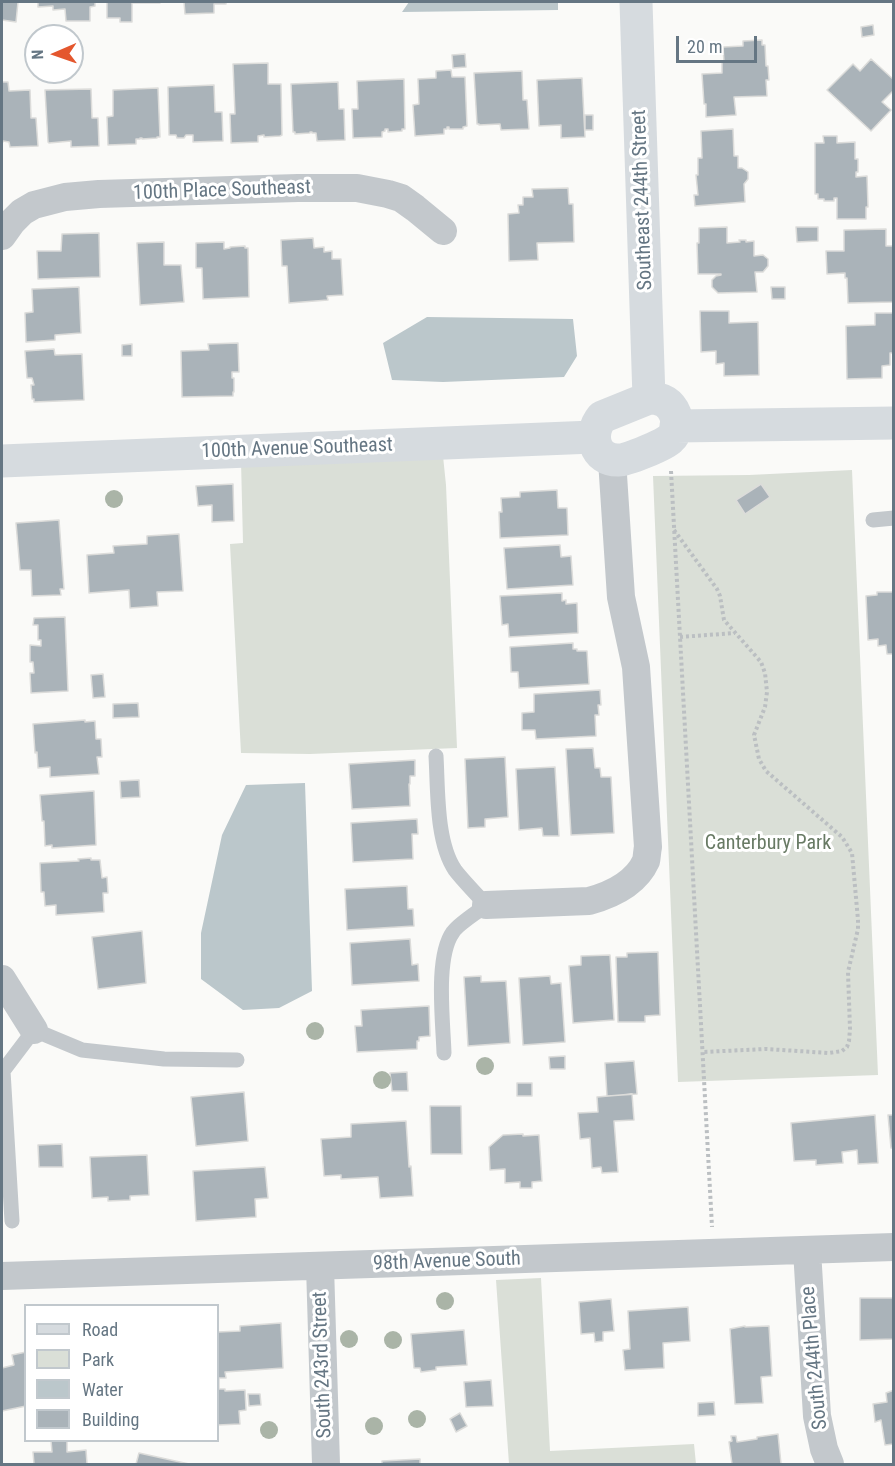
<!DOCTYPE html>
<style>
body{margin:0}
#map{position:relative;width:895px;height:1466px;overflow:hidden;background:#fafaf8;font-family:"Roboto Condensed",sans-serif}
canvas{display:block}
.frame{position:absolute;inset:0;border:3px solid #657683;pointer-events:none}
.legend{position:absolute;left:24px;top:1304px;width:195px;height:138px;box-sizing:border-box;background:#fff;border:2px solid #c1c8cd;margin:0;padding:8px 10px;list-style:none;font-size:18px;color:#657683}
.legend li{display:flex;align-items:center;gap:12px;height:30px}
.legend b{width:30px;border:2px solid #c1c8cd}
.north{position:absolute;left:24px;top:24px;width:60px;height:60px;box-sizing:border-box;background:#fff;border:2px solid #c1c8cd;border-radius:50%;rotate:268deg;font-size:16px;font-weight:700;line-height:24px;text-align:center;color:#657683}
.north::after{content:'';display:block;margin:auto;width:21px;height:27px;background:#e4572e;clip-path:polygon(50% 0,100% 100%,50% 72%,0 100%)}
.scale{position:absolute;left:676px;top:36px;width:81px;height:27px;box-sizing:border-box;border:3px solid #657683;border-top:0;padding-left:8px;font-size:18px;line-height:21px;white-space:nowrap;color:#657683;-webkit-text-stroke:4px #fff;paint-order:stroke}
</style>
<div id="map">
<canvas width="895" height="1466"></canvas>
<div class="frame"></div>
<ul class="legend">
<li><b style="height:8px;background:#d6dbdf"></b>Road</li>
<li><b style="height:16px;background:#dadfd7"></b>Park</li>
<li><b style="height:16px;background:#bbc7cb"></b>Water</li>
<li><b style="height:16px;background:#aab3b9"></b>Building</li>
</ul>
<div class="north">N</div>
<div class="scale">20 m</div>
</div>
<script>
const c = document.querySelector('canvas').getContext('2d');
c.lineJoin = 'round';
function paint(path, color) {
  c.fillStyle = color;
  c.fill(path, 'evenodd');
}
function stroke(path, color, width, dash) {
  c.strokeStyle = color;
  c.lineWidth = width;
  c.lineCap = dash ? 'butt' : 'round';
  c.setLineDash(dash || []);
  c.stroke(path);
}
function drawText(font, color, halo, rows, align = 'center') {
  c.font = font + ' "Roboto Condensed",sans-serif';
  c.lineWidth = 6;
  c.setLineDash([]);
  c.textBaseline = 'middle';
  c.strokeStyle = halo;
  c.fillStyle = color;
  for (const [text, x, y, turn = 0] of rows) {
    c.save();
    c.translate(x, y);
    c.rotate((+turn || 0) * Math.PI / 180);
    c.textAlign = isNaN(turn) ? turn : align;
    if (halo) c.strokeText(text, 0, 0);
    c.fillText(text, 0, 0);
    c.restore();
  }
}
const green = new Path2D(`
 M443,456L446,485L457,748L310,754L241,753L230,544L243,543L241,461Z
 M852,470L878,1075L678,1082L653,476L749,475Z
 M541,1278L550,1451L694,1444L696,1464H509L496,1280Z`);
const water = new Path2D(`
 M409,2H558V10L402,12Z
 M427,317L573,319L577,356L564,377L443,382L392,380L383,343Z
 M305,783L312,991L279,1008L243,1010L201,979V933L222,835L246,785Z`);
const building = new Path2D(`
 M2,2H18L16,22L2,20Z
 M38,2H95V6L90,7V21H66L65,9L53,10V6L38,7Z
 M107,2H160V3H132V22H120V18H107Z
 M184,2H226V4H214V13L185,14Z
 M873,25L874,35L862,37L861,27Z
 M762,40V45H765L766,66H768L769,80H766L767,96L734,97L736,115L706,117V104H704L702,74L722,73V62H724L723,47L743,46V41Z
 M465,54L466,67L453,68L452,55Z
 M871,59L894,80V90L882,102L891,110L871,131L827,90L853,64L860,71Z
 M268,63V84H281L282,135L280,136L264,137V135L258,136V142L231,143L230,114H235L233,64Z
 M451,70L452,77H465L467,126L463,127V129H449V127H447V129H444V134L415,136L413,105L419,104L418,79L436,78V71Z
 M522,71L523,100H527L529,129L501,130L500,124L479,125V124H477L474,73Z
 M582,78L585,137L561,138V125L539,126L537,80Z
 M404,79L405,129H402V131L388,132V129H385V131L382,132V137L353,138L352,109H358L357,81Z
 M2,82H8L9,91L30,90L31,118H36L38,146L10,147L9,142L3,141V142H2Z
 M338,82L339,109H344L345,140L317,141L316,133H312V132H310V133L295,134V132H293L291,84Z
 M214,85L215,112H222L223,141L193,142V135H186L184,138H177L176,135H169L168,87Z
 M158,88L160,137H157V138L142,139V138H140V139H136V144L108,145L107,117L113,116V90Z
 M91,89L92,118H98L99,146L71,147V141L49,143L48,142L45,90Z
 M585,115H593V130H585Z
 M733,129L734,156H738V168H742L748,172V179L744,184L745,202L695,206L694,195H698L696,175H698V158H702L701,131Z
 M823,136H837V143L855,142V159H858V172H856V177L867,176L868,207H866V219H837V198H834V201H824V199H818V194H815V143H824Z
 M568,188L569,204H573L574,242L537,243L538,260L509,261L508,214L519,213L518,205H523V197H533L532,189Z
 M727,227V243L740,242L739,240H746V242L754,241V256L763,255L768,259V266L763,272H755L757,292L718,293L712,287V280L716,276L721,275V274H698L697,243H699V228Z
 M796,227H818V241L797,242Z
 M886,229V246H893L894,249V302L848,303L847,278H845V273L827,274L826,251H844V230Z
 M99,233L100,277L38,279L37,251H61L62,234Z
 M313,238L314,248L324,247V252L332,251V259H341L343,295L327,296L328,300L289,303L287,266H282L281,240Z
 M164,242V265H181L184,302L140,305L137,243Z
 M224,242V249L230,248V247L245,246V248H248L249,297L203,299L202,268H196V243Z
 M79,287L81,333L55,335V340L26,342L25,313L33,312L32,289Z
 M771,287H785V299H772Z
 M700,311H729V323L758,322L759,375L724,376V363L716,364V351L701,352Z
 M875,313H894V353H890V365L882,366V378L847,379L846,326L875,325Z
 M238,343L239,372H232V378H234V392H233V396L182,397L181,351L209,350L208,344Z
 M132,344V356H122V345Z
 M54,349L55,355L82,354L84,400L34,402V399H32L31,385H34L32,378H27L25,351Z
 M233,484L234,521L212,522V505L198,506L196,486Z
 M761,484L770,497L745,514L736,500Z
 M557,490L558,508H567L568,535L500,538L499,512H502L501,498L520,497V492Z
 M59,520L64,589H60L61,595L32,596L31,570H20L16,523Z
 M179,534L183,591L157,592L158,606L130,608L129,590L89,593L87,555L114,553L113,546L147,544V536Z
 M560,545L561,557L571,556L573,585L507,589L504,548Z
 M877,592H894V654H887L886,645L878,646V639L868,640L866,596L877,595Z
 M562,593V601L566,600V604L577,603L578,633L509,637L508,624L502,625L500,596Z
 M65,617L68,691L31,693L30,673H34L33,662H30V645L41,646V640H38V625H33L34,618Z
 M573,643V649H577V651H587L589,684L519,688L518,672H511L510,647Z
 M103,674L105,697L93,698L91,675Z
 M600,690L601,705H598L599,715H595L596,736L536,739L535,730H522V713L534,712V694Z
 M138,703L139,717L113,718V704Z
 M85,720V722L95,721L96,739H101L102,757H97L99,774L50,777V767L38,768L37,752L35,753L33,724Z
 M593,748L595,768H600L601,777H611L614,833L571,835L566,749Z
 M505,757L508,817L485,819V827L468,828L465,759Z
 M415,760V776H410V784H409L410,806L352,809L349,764Z
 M555,767L559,836H543L542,828L519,830L516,769Z
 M139,780L140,797L121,798L120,781Z
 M94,791L96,845L52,848V845L45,846L44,821H42L40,795Z
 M417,819L418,834H412L413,859L353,862L351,823Z
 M91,858V860H100L102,878L107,877L108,893H103L104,912L56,915V905L45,906L44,892H41L40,863L79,861L78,859Z
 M407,886L408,909H413L414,926L347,930L345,889Z
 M142,931L146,983L98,989L92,937Z
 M410,939L412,965L418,964L419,981L352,985L350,943Z
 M658,952L660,1015L645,1016V1022H618L616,957H627V953Z
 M610,955L614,1020L573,1023L569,966L581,965V956Z
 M481,976V982L506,981L510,1043L468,1046L464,977Z
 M550,976L551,984L561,983L565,1042L523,1045L519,978Z
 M429,1006L430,1036L419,1037V1041H417V1049L357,1052L355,1026H362L361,1010Z
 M565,1056V1069H550L549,1057Z
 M634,1061L637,1094L607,1096L605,1063Z
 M407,1072L408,1091H392L390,1073Z
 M517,1083H532V1096H517Z
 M244,1092L248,1141L196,1146L191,1097Z
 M632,1094L634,1120L614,1121L618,1172L602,1173L601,1167L592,1168L590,1138L580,1139L578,1113L598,1112L597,1097Z
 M430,1106H461L462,1154H431Z
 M875,1115L878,1163L858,1164L857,1150L842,1152L843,1163L816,1165V1160L794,1161L791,1123Z
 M888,1115H894V1148H891Z
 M406,1121L409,1167L411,1166L413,1196L380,1198L378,1177L341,1179V1175L324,1176L321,1139L351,1137V1124Z
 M523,1134V1136L539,1135L542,1181L532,1182V1188H520V1182L505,1183V1169L490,1170L489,1147L503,1135Z
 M62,1144L63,1167H39L38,1145Z
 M147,1155L149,1195L130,1196V1200L108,1201V1197L92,1198L90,1157Z
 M265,1167L268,1198L255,1199L256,1217L196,1221L193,1171Z
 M860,1298H894V1339L860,1340Z
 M611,1299L614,1331L603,1332V1341L595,1342L594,1333L581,1334L579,1302Z
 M688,1307L690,1341L663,1343L664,1368L625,1370L623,1350L630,1349L628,1311Z
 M281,1323L283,1368L225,1372L226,1378H219V1389H225V1391L245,1390L246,1410L239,1411L240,1424L218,1425V1332L240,1331V1326Z
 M745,1326V1327L769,1326L772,1376L761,1377L763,1403L735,1404L730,1329Z
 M464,1330L467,1365L436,1367V1370L421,1372L420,1368H414L411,1334Z
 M26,1352V1406L2,1411V1368L14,1365L12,1355Z
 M491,1380L493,1406L466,1407L464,1382Z
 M894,1390V1444L885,1445L881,1420L875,1422L873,1404L887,1402L886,1393Z
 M248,1394H260L261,1405L249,1406Z
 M714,1402L715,1415L698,1416V1403Z
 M460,1413L467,1426L456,1432L450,1419Z
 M778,1434L781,1464H732L729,1442L732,1441L731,1436H736L737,1442L757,1439V1437Z
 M51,1440H67V1452L86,1450L87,1464H34L33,1452H52Z
 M139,1453L189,1464H136Z
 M420,1459V1464H382V1461Z`);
const path = new Path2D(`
 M671,471L712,1227
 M674,530L717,589L720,596L724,620L761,662L765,673L767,692L765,707L754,735L759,759L766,771L842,837L852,853L858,920V929L848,972L850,1029L849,1041L847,1047L842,1051L829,1053L766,1049L703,1052
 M680,637L735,633`);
const lane = new Path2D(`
 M873,520L894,518
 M436,756C438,790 436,842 455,870C464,882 476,893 486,905C478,912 458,924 453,932C435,957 443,1021 444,1053
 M12,1221L3,1071L34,1030L82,1050L164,1059L237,1060`);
const street = new Path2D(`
 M2,236L12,222L22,212L34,205L65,197L99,194L298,188H357L388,194L401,198L415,208L443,231
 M486,905L589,901C611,895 636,883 646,861C647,857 647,851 648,847L636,667L621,597L612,460
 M2,979L34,1030
 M807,1250L817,1416L824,1449L830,1464
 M320,1266L326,1464
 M2,1276L894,1247`);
const secondary = new Path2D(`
 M636,2L649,398
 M649,398C661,398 670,402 675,414C678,422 677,433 670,439C664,445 627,460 619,460C594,461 588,434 602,417Z
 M676,426L894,423
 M2,461L593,437`);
const trees = [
 [114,499],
 [315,1031],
 [485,1066],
 [382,1080],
 [445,1301],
 [349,1339],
 [393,1340],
 [417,1419],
 [374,1426],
 [269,1430]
];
const streetNames = [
 ["100th Place Southeast",222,191,-2],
 ["Southeast 244th Street",643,200,-92],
 ["100th Avenue Southeast",297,449,-2],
 ["98th Avenue South",447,1262,-2],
 ["South 244th Place",815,1358,-95],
 ["South 243rd Street",323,1365,-92]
];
const parkNames = [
 ["Canterbury Park",768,844]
];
paint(green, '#dadfd7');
paint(water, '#bbc7cb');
paint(building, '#aab3b9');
stroke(building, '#dcdcda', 1.5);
stroke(path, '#bbbfc2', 4, [3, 3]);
stroke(lane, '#c3c8cc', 15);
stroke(street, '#c3c8cc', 28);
stroke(secondary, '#d6dbdf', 33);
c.fillStyle = '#aab4a7';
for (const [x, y] of trees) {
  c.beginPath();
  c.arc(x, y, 9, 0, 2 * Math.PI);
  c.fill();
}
drawText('20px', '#657683', '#fff', streetNames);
drawText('20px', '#687a64', '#fff', parkNames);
</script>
